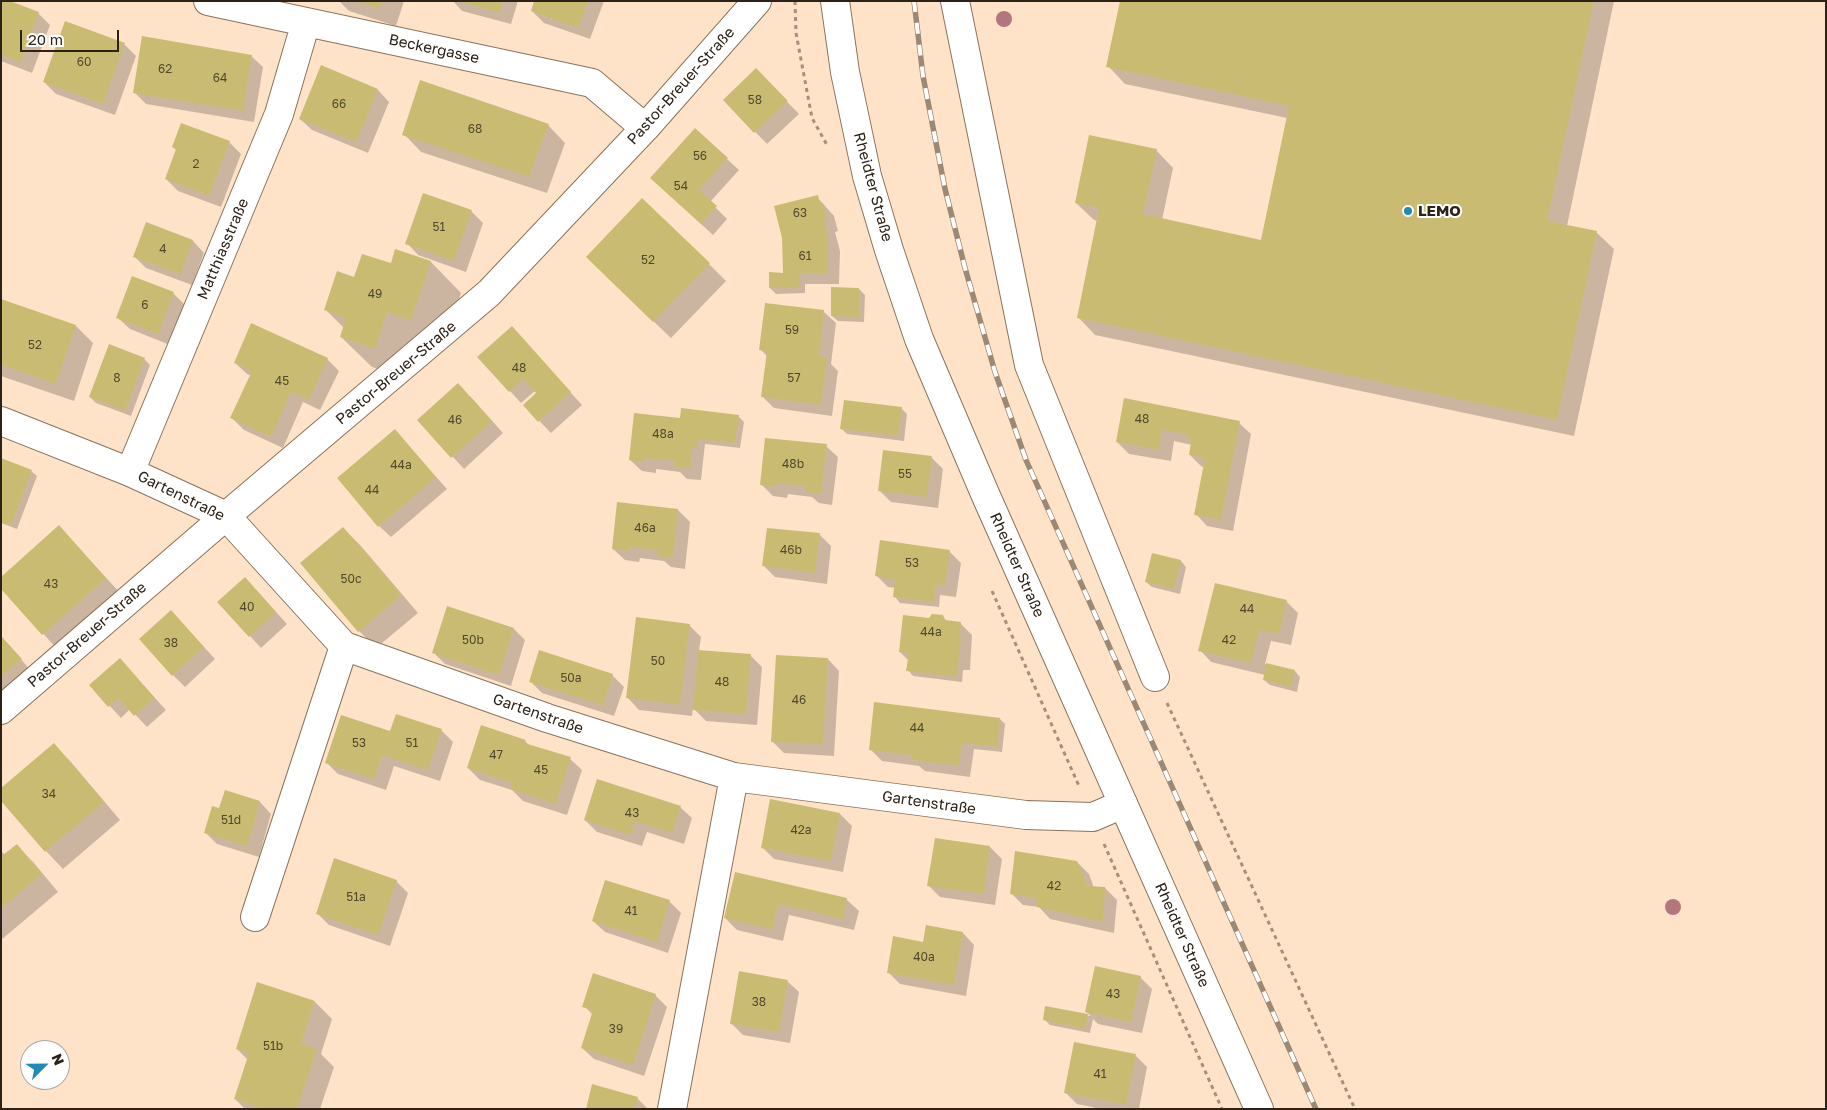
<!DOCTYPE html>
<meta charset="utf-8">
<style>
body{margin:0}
#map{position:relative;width:1827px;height:1110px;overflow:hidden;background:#ffe3c9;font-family:"Golos Text",sans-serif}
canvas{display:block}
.frame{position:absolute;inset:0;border:2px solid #2c2218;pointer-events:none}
.north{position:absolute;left:20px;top:1040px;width:50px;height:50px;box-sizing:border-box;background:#fff;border:1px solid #aba7a3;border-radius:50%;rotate:67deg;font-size:14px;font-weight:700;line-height:20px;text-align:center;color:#2c2218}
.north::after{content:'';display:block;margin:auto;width:18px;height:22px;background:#218cb3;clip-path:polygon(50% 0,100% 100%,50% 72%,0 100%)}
.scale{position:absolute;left:20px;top:30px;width:99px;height:22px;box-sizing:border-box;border:2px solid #2c2218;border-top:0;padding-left:6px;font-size:15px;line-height:18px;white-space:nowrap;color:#2c2218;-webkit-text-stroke:4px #fff;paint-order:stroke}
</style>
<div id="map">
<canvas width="1827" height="1110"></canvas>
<div class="frame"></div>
<div class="north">N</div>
<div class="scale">20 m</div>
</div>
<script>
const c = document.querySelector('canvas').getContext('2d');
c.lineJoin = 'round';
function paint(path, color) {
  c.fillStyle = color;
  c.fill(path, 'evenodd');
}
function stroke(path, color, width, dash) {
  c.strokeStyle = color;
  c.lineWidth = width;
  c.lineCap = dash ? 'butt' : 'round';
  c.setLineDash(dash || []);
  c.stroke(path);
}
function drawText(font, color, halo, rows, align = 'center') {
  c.font = font + ' "Golos Text",sans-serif';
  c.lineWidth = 4;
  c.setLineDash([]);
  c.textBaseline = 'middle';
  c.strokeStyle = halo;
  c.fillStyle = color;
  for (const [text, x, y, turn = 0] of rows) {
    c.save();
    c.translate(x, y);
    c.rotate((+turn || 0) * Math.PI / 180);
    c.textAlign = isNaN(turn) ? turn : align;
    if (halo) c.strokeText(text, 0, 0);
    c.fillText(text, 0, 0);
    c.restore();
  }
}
const shadow = new Path2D(`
 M1,1L38,13L50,25L32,73L1,61Z
 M339,1H404L396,26L349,11Z
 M453,1H518L511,24L462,11Z
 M536,1H604L590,39L544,23L532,11Z
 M1121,1H1614L1567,226L1596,232L1614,249L1574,436L1095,335L1078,317L1098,221L1094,220L1076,203L1156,150L1173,168L1162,220L1262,241L1287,118L1125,84L1108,66Z
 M124,44L136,56L115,115L56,94L44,82Z
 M251,56L263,67L254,122L146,104L134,92Z
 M767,81L799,114L767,144L724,100Z
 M378,90L389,102L368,153L312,130L300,119Z
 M548,125L565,143L547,193L421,152L404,134Z
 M229,142L241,154L221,207L178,191L166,179L177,151L173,147Z
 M727,159L739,170L710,202L727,219L713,235L664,190Z
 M817,197L834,216L838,231L835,232L840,251L839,284H805V293L776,294L770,288L784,274Z
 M471,211L483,223L466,272L418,255L407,243Z
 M147,224L193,241L204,253L192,285L146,268L135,257Z
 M431,262L461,293L442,350L405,379L372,367L341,337L344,328L326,310L355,279L391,265Z
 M709,264L726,281L671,338L605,275Z
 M859,289L865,295L864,322L838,321L832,316Z
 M173,293L185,305L170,345L130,329L118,318Z
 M1,300L76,326L93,343L74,401L1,376Z
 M824,312L836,323L831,364L838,371L832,416L774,408L763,397L767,356L760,349Z
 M523,340L582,405L551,433L524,405L537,393L535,391L521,403L479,357Z
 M144,359L150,365L131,416L96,403L90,397Z
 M327,359L339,371L320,410L303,402L283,448L244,430L232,418L251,376L247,374L235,363Z
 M470,396L503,433L464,469L419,420Z
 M1125,400L1239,423L1251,434L1233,531L1207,526L1196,514L1204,467H1202L1190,455L1192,445L1174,441L1171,461L1129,454L1117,442Z
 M901,408L907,414L904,441L847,434L841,428Z
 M738,416L744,422L740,448L705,444L701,480L687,479L680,472L656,469V473L642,471L630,460L683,420Z
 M395,431L447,489L391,537L379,526Z
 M826,446L838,457L832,505L819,503L812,497L788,494L787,498L773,496L761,484Z
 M932,458L943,469L938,508L891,502L879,490Z
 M1,459L31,471L37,476L17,529L1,523Z
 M678,510L690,522L685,569L671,567L664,561L640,558L639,562L625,560L613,549Z
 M59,527L123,596L60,652L1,588Z
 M343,528L361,546L418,613L376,648L359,631Z
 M820,535L831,546L827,584L775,577L764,566Z
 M949,551L961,563L956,597L940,595L939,607L900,603L895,597L896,588L888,587L877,576Z
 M1153,555L1181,561L1186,567L1180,594L1152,587L1146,582Z
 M256,590L287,624L261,648L250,636Z
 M1286,601L1298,613L1291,645L1271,641L1265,664L1295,671L1300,677L1297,692L1270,685L1264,680L1265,675L1211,662L1200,650Z
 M942,616L948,622L960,623L972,635L970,670H963L962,682L913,676L908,670L909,661L900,652Z
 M182,623L215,659L185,687L173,675Z
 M689,625L701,637L699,651L750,655L762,667L757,725L706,721L693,708L692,716L639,710L628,698Z
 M514,629L525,640L511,686L445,664L433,652Z
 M1,636L32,672L1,694Z
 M828,659L839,671L834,756L784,753L772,741Z
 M120,660L166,710L147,727L130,709L121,718L91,686Z
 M612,675L624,687L614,716L542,693L530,681Z
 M1000,719L1005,724L1002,752L974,749L970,777L925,771L919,766L882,761L870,749Z
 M441,730L453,742L440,781L394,766L386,790L338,774L326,762L391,733Z
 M525,741L530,746L570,759L582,770L567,815L523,801L512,790L480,780L468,768Z
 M54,745L71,762L120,820L63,869L46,851Z
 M226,792L260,802L271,814L259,857L217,844L206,833L220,809Z
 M771,801L840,814L852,826L843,872L774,859L762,847Z
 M680,807L692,818L684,844L647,832L642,846L597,832L585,820Z
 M936,839L990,847L1002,859L995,905L940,897L928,885Z
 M17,846L34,863L58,892L1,940V851L5,855Z
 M1077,862L1089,874L1094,888H1105L1117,900L1114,933L1050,919L1039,907L1023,905L1011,893Z
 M736,873L847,900L859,911L854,930L789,915L783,941L737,930L725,918Z
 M396,881L408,893L390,946L329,925L317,913Z
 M669,901L681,913L668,953L605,932L593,921Z
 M963,933L974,945L966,996L900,984L888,972L924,943Z
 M1140,977L1152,989L1142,1033L1098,1024L1093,1019L1090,1033L1050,1025L1044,1019L1046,1008L1091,1016L1086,1012Z
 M787,981L799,992L790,1043L743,1035L731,1023Z
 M655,995L667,1007L644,1076L594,1059L582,1048L593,1015L584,1006Z
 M315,1002L332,1019L321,1054L334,1067L320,1109H245L235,1099L248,1060L237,1049Z
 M1135,1055L1147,1067L1139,1109H1101L1077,1104L1065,1092Z
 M637,1098L648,1109H587Z`);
const building = new Path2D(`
 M1,1H10L39,12L21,62L1,55Z
 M355,1H381L379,9Z
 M459,1H503L500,13Z
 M534,1H588L578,28L531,11Z
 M1120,1H1594L1547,221L1597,231L1557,420L1077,318L1099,208L1075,203L1089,135L1157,149L1143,214L1261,240L1289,106L1106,67Z
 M65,21L125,43L103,104L43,82Z
 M142,36L252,55L243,111L133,93Z
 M321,65L378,89L356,142L299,119Z
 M756,68L788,101L754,133L723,100Z
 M420,80L549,124L529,177L402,135Z
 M181,123L230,141L209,196L165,179L176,149L172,147Z
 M695,128L728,158L699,190L717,206L701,224L650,178Z
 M423,193L472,210L454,261L405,244Z
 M818,195L820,204L823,203L827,220H824L828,239V273H800V288H769V272L783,273L782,238L774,206Z
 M642,198L710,263L653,322L586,257Z
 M146,222L193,240L181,274L133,257Z
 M395,249L431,261L411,321L387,312L375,349L340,337L346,318L324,310L337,271L354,277L362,254L391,263Z
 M132,276L174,292L158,334L116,318Z
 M831,287L859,288V317L831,316Z
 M1,299L76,325L56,384L1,365Z
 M765,303L824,310L819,357L827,358L821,405L761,397L767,351L759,350Z
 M251,323L328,358L309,400L291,392L271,437L230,418L252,371L234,363Z
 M512,326L571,392L538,422L523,405L536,393L523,379L509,392L477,357Z
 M109,344L145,358L125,411L89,397Z
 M458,383L492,421L451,458L417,420Z
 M1124,398L1240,421L1221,520L1194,515L1205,458L1189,455L1191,442L1186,434L1162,430L1159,450L1116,442Z
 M844,400L902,407L898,436L840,429Z
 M681,408L739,415L735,443L698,439L697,448L692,447L690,469L674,467L675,461L645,458L644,462L629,460L634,413L680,418Z
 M395,429L436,477L378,527L337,478Z
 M765,438L827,444L821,494L806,492V486L776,483V487L760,485Z
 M883,450L932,456L927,497L878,491Z
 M1,458L32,470L11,525L1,521Z
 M617,502L678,509L673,558L658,556V550L629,547L628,551L612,549Z
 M59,525L106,578L42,635L1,589V577Z
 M343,527L402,595L358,632L300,563Z
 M767,528L820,533L815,573L762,566Z
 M880,540L950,550L945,586L936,584L934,602L893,597L895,580L875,576Z
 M1152,553L1181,560L1174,589L1145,582Z
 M245,577L276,612L249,637L217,602Z
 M1215,583L1287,600L1279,634L1259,630L1251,663L1198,651Z
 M447,606L514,628L499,675L432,653Z
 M171,610L204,647L172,676L139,639Z
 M932,614L943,615L945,620L961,622L959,641H961L957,677L906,671L909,653L899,652L903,615L929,618Z
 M636,617L690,624L680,705L626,698Z
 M1,636L22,659L1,677Z
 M539,650L613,674L603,705L529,682Z
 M698,650L751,654L746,714L693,710Z
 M776,655L828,658L823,744L771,742Z
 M120,658L155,698L134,716L118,698L108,707L89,685Z
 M1266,663L1295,670L1291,687L1263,680Z
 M874,702L1000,718L997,747L962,743L959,766L912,760V755L869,750Z
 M396,714L442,729L428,770L382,755L374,779L325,763L341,715L390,731Z
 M481,725L526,740L524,743L571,757L556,804L510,789L512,783L467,768Z
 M54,743L104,802L45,852L1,801V788Z
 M597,779L681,806L672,833L635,821L631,835L584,820Z
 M225,790L260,801L247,846L204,833L212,806L219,808Z
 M770,799L840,813L831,861L761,848Z
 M935,838L990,846L984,894L927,886Z
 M17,844L42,874L1,908V853L3,855Z
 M1015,851L1077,861L1088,886L1105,887L1103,922L1037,907L1036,898L1010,894Z
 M334,858L397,880L378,935L316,914Z
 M735,872L847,898L843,919L778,904L772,930L724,918Z
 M605,880L670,900L657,942L592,921Z
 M926,925L963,932L954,985L887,973L893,936L923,942Z
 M1095,966L1141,976L1131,1022L1085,1012Z
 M739,971L788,980L779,1032L730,1024Z
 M593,973L656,994L633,1065L581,1048L593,1010L582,1007Z
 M257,982L315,1001L301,1043L317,1049L297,1109H263L234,1099L249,1053L236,1049Z
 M1045,1006L1088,1014L1085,1029L1043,1020Z
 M1074,1042L1136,1054L1126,1105L1064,1093Z
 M592,1084L638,1097L635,1109H586Z`);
const path = new Path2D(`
 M795,1L796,33L812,118L827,145
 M992,591L1079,786
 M1167,703L1355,1109
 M1104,844L1222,1109`);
const street = new Path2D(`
 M208,1L592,83L645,128
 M955,1L1029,365L1155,677
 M1,421L130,472L226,516L344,646L547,718L734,777L672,1109
 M130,472L279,114L306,22
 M1,710L226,516L489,293L645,128L757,1
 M734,777L1026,815L1093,817L1123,804
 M255,917L344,646`);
const secondary = new Path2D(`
 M835,1L845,72L867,176L889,250L919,339L986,496L1259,1109`);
const rail = new Path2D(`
 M914,1L923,76L945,189L965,268L995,372L1026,460L1316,1109`);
const trees = [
 [1004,19],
 [1673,907]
];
const markers = [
 [1408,211,5,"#218cb3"]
];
const numberNames = [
 ["60",84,62],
 ["62",165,69],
 ["64",220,78],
 ["58",755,100],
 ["66",339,104],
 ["68",475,129],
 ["56",700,156],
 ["2",196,164],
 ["54",681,186],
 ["63",800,213],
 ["51",439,227],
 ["4",163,249],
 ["61",805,256],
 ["52",648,260],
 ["49",375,294],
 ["6",145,305],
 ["59",792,330],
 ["52",35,345],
 ["48",519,368],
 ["8",117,378],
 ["57",794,378],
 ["45",282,381],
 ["48",1142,419],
 ["46",455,420],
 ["48a",663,434],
 ["48b",793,464],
 ["44a",401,465],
 ["55",905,474],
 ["44",372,490],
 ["46a",645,528],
 ["46b",791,550],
 ["53",912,563],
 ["50c",351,579],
 ["43",51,584],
 ["40",247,607],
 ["44",1247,609],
 ["44a",931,632],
 ["50b",473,640],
 ["42",1229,640],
 ["38",171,643],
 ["50",658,661],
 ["50a",571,678],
 ["48",722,682],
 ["46",799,700],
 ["44",917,728],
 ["53",359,743],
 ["51",412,743],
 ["47",496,755],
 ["45",541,770],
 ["34",49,794],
 ["43",632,813],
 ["51d",231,820],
 ["42a",801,830],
 ["42",1054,886],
 ["51a",356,897],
 ["41",631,911],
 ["40a",924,957],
 ["43",1113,994],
 ["38",759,1002],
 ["39",616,1029],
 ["51b",273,1046],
 ["41",1100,1074]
];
const streetNames = [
 ["Beckergasse",434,49,12],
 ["Pastor-Breuer-Straße",681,86,-48],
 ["Rheidter Straße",873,187,75],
 ["Matthiasstraße",223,249,-67],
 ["Pastor-Breuer-Straße",396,373,-40],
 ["Gartenstraße",181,496,26],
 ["Rheidter Straße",1017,565,66],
 ["Pastor-Breuer-Straße",87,635,-41],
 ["Gartenstraße",538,714,19],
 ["Gartenstraße",929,803,8],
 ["Rheidter Straße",1182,935,66]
];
const poiNames = [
 ["LEMO",1418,211]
];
paint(shadow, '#0003');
paint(building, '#c9bc72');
stroke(street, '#8b735b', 30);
stroke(secondary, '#8b735b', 30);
stroke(path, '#a4907d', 3, [4, 4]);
stroke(street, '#fff', 28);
stroke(secondary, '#fff', 28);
stroke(rail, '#9b8875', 5.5);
stroke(rail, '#fff', 4, [11]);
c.fillStyle = '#b4767d';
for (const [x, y] of trees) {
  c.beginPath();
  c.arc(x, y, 8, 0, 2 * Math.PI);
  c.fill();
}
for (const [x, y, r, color] of markers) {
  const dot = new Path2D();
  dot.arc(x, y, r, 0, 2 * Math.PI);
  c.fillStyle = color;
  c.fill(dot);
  stroke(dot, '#fff', 2);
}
drawText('12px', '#53482e', null, numberNames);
drawText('15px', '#2c2218', '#fff', streetNames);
drawText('bold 15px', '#2c2218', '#fff', poiNames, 'left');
</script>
